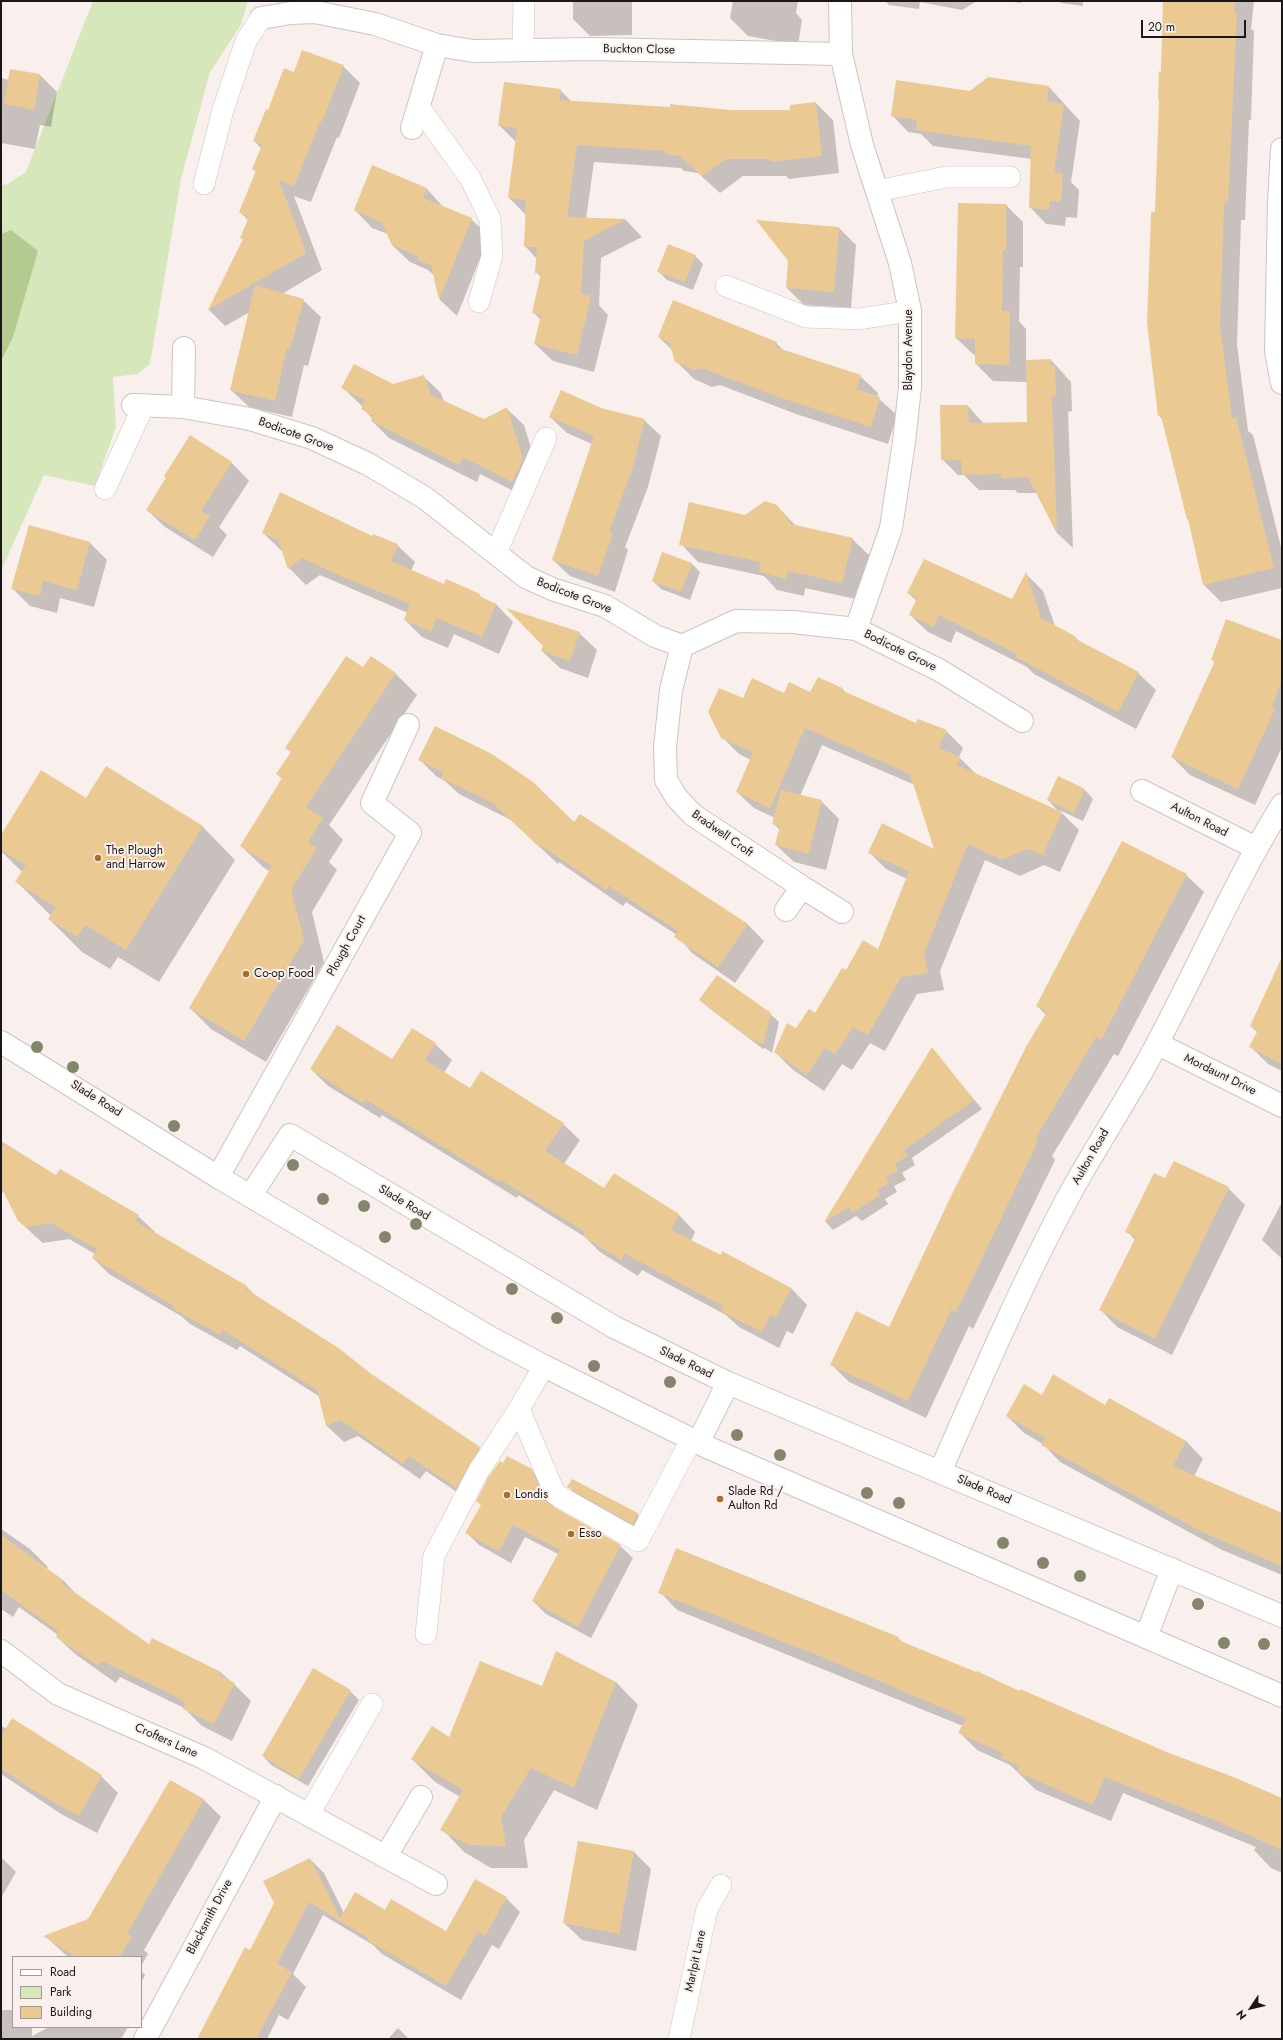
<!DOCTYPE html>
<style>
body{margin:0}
#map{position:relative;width:1283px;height:2040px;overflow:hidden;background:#f9f0ed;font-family:Jost,sans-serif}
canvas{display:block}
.frame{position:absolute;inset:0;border:2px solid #1a1716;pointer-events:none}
.legend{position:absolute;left:12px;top:1956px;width:130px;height:72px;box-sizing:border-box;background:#f9f0ed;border:1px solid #a09997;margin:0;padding:5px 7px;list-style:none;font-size:12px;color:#1a1716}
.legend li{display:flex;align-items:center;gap:8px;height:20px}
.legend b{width:20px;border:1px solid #a09997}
.north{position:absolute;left:1231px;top:1988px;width:40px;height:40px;-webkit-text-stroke:3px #f9f0ed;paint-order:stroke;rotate:235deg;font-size:11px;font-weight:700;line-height:16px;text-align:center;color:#1a1716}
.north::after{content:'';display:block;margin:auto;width:14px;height:18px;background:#1a1716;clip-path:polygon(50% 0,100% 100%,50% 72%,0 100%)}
.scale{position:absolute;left:1141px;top:20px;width:105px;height:18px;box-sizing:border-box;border:2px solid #1a1716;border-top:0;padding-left:5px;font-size:12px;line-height:14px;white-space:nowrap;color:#1a1716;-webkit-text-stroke:3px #f9f0ed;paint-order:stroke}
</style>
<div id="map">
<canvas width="1283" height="2040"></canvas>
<div class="frame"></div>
<ul class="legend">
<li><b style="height:5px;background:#fff"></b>Road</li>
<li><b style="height:11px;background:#d6e7bb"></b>Park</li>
<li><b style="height:11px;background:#ebc993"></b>Building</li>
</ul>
<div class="north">N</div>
<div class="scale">20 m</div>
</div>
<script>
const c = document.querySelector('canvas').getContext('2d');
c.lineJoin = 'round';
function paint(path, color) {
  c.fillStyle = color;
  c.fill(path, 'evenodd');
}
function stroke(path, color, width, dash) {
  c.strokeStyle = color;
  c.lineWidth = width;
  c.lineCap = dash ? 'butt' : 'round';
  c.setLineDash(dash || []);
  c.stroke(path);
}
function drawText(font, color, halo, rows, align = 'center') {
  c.font = font + ' Jost,sans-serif';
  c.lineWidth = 4;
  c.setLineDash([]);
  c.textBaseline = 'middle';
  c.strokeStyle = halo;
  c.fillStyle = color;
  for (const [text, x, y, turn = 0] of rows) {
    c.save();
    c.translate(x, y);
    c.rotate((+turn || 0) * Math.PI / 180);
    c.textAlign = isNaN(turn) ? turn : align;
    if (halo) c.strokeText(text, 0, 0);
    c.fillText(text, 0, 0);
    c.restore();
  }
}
const green = new Path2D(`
 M93,1H248L241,25L210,72L181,179L150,364L137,374L113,377L116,427L95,486L44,475L1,571V184L6,185L26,172Z`);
const forest = new Path2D(`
 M11,230L38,251L13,337L1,361V234Z`);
const shadow = new Path2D(`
 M573,1H632V35L590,36L573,19Z
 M733,1H798L796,13L802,20L798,45L748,36L730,18Z
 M885,1H977L962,10L920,2L919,9L889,5Z
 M1006,1H1022L1021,3Z
 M1058,1H1083V6L1061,3Z
 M1164,1H1254L1251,29L1254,31L1251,120H1249L1245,220H1241L1237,344L1248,431L1253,435L1282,551V588L1221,602L1204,585L1190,521L1187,519L1163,420L1159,416L1156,213Z
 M343,66L360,83L339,138L337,137L311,202L294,196L322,270L282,294L303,300L321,317L308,366L304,365L292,417L249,407L231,390L250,312L225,326L209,310L244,240L241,238L249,221L240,212L256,172L253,169L262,149L254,141L268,111L294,73Z
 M11,70L40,75L57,92L51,127L40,125L35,149L1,143V78L9,80Z
 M1049,87L1080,121L1071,182L1079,190L1077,218L1066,217L1065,226L1046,224L1030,207L1032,159L933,146L921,134L908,132L892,115L970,92Z
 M560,90L572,102L730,111H791L816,103L833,120L839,173L789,179L786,176H743L720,193L698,173L684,171L681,168L594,162L586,219L626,220L642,237L601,258L599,305L608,315L594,372L553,361L535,344L541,320L533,312L541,277L536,272L537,259L525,246L526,215L509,198L516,142L499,125Z
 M373,166L427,189L444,208L471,219L489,236L457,316L440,300L435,276L428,270L410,262L392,245L388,234L372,228L355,210Z
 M1006,205L1023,222V267H1020L1019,321L1026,329V361L1051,360L1071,382L1072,411L1068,412L1073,548L1058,534L1037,493H1018L1015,490H979L964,475H958L942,459L968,406L984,424L1028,423L1027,382L993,381L976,364V355H974L956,338Z
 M839,228L856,245L851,308L804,305L787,288Z
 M695,256L703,264L693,290L667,280L658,271Z
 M659,337L776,343L785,352L860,376L878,393L877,397L897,415L888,444L796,414L720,385L712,387L694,379L676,361L673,351Z
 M423,376L441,393L444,402L484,420L506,408L524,425L540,477L529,499L480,474L477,482L389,438L372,421L373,419L362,408L363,407L343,388L393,385Z
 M601,409L644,420L661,436L648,487L625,547L628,550L615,592L570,576L553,560L592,444L567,433L550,417Z
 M190,437L232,463L249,481L219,527L227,535L213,557L165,527L147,510Z
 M777,506L796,526L852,539L870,556L860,600L805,588L804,596L777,590L764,576L698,562L681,544L745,516Z
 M263,533L373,537L397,545L415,562L411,571L445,586L479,595L484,599L496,604L513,622L499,654L454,634L448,648L422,637L405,620L408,613L320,575L306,585L289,568L283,552Z
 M89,542L107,560L94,607L60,598L57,613L30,606L13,589Z
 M692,564L700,572L690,600L661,589L653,581Z
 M1026,574L1043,591L1055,626L1075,637L1082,644L1138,673L1156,690L1136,729L1034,674L1027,667L956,631L951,643L928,632L910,615L917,601L908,593L1013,600Z
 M579,633L597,650L588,678L560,668L542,651Z
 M1282,641V747L1255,805L1190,775L1172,757L1216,663L1212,660Z
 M371,657L396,674L417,695L329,825L343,840L329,862L337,870L312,912L324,962L266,1062L211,1029L190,1008L270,872L263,867L241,846L283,780L277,774L291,752L287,748L363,669Z
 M818,678L842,688L847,694L917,724L946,731L963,748L959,757L976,774L1059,812L1048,800L1059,777L1085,790L1093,799L1083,821L1059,810L1079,830L1060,872L1044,865L1020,876L985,860L940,971L944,990L917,994L885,1051L870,1043L852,1070L842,1064L824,1091L792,1069L775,1052L796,1029L815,1014L847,972L879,950L907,879L886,869L869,852L936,850L915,785L822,745L800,796L821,801L839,819L826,870L794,862L776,845L780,830L773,823L775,818L754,808L737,792L751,760L739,754L722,737L744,700L785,694L811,693Z
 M419,759L574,823L747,924L764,941L735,983L692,953L677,935L626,902L623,906L559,862L558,864L511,820L459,794L445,781L436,776Z
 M87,800L202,826L235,860L159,982L118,957L110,969L82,952L49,919L51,916L17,882L22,872L1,851V837Z
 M1186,875L1204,892L1118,1056L1114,1054L1052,1156L1055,1160L973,1329L969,1326L926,1418L849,1382L831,1364L890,1329L1046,1015L1037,1006Z
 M1282,959V1071L1268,1064L1250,1046L1258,1033L1251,1026Z
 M700,1000L770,1014L779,1022L772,1053L765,1048L763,1049L709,1008Z
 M435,1044L452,1060L444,1073L470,1089L563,1124L580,1140L564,1164L605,1189L614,1174L679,1215L695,1232L691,1241L721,1256L723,1253L791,1288L807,1305L793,1334L787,1331L779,1348L739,1327L726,1315L642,1270L638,1276L600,1252L585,1237L518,1195L517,1198L382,1115L380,1118L328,1086L311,1069L392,1060Z
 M932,1049L982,1109L912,1158L915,1165L902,1173L906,1180L894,1186L897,1192L885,1199L888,1204L862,1221L856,1216L833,1230L825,1221Z
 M1,1141L57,1176L138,1216L155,1232L154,1233L247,1287L258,1298L479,1448L496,1464L488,1477L489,1478L504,1464L531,1470L544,1483L555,1509L620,1546L633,1558L591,1638L546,1614L533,1601L558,1554L525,1537L511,1563L479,1545L467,1533L481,1505L489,1479L487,1478L473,1503L426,1471L420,1479L358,1436L344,1442L327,1426L320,1397L240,1346L237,1350L190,1324L181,1316L109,1274L93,1258L95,1254L69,1239L43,1243L36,1237L19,1221L4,1190L1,1195Z
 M1165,1179L1228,1188L1245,1205L1172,1355L1117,1327L1100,1309L1135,1240L1128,1232Z
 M1282,1202V1259L1262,1240Z
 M1042,1396L1106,1406L1110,1399L1186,1441L1203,1459L1194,1476L1282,1513V1575L1222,1550L1060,1462L1043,1444L1024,1433L1007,1416Z
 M569,1487L637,1514L646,1523L641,1532L577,1496Z
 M1,1529L30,1549L48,1567L46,1569L63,1580L80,1598L149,1646L220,1672L234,1684L251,1701L232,1741L202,1726L184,1708L120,1677L116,1683L75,1654L57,1637L58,1635L19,1607L13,1617L1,1609Z
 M660,1592L898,1638L903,1643L1020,1693L1282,1799V1873L1271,1868L1254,1850L1256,1847L1123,1793L1111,1821L1036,1790L1010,1765L977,1750L959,1732L963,1726L677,1610Z
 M616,1682L638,1705L597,1810L554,1790L524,1840L528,1868H491L464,1852L442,1829L460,1797L435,1782L412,1759L542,1687Z
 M350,1691L359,1700L308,1786L271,1765L263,1756Z
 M1,1726L101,1776L118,1793L97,1833L61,1814L1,1774Z
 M171,1781L204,1800L221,1817L144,1950L148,1954L141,1966V1957H68L45,1936L89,1920Z
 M634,1852L651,1869L636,1951L582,1940L564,1923Z
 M1,1857L16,1872L1,1898Z
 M310,1859L324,1873L344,1913L385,1911L446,1932L506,1898L520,1912L499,1949L492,1945L461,2000L382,1954L373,1945L323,1915L293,1974L306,1987L288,2020L279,2015L267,2039H198L251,1951Z
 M141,1971L145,1975L141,1983Z
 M1,2010H13V2027H32V2036L49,2027H128L121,2039H1Z
 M398,2028L409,2039H388Z`);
const building = new Path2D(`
 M1163,1H1235L1234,13H1237L1228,203H1224L1220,326L1232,418L1236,417L1274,568L1203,585L1188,519H1187L1161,416H1158L1147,323L1151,212H1155L1159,100H1158L1159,71L1161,72Z
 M302,50L344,65L322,122L320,121L294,186L279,180L306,253L208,310L243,239L240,238L249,217L239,212L256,171L252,169L262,145L253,141L266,109L268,110L284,68L294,72Z
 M10,69L40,74L34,110L4,104Z
 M988,77L1049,86L1047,101L1064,104L1054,173H1063L1061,202L1050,201L1049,210L1029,208L1031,146L916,130L917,120L891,116L896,80L970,91Z
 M504,82L561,89L559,100L670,107V104L730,110H790V105L816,102L822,156L771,162L770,159H726L702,176L680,156L666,154V151L577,145L567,217L626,219L584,241L581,294L591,296L577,355L534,344L541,315L532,313L541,273H535L537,247H524L526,200L508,198L517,128L498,126Z
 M372,165L427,188L423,198L472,218L439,300L431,265L417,260L418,256L392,245L381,222L354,210Z
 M958,203L1006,204V250H1003L1002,311H1010L1009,365L975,364V339L955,338Z
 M756,220L839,227L834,292L786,288L788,261Z
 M668,244L696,255L685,282L657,272Z
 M255,285L304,299L290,349L287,348L275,401L230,390Z
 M673,300L777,342L775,347L861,375L856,389L880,397L871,427L778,397L702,368L694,370L675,362L669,342L658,337Z
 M1051,359V365H1055L1056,396H1052L1057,534L1028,477L1001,478V474L962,475L961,460H941L940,405H968L969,423L1027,422L1026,360Z
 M354,364L393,384L424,375L431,395L484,419L507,407L523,459L512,482L463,457L459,465L371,421L373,416L361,409L365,400L341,388Z
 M561,390L601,408L645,419L632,470L609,532L613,533L598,576L552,560L594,436L549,417Z
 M190,435L232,462L201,511L210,516L195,540L146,510L166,478L164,476Z
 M280,492L372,536L373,534L398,544L391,561L444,584L446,579L480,594L479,596L496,604L482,637L437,618L431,632L404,620L410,604L345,578L302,558L288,569L278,540L262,533Z
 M765,501L777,505L791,524L853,538L842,583L788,571L786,579L759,572L761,562L679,545L689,502L745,515Z
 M29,525L90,542L77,590L43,581L40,596L11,589Z
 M662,552L692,563L681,592L652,581Z
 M924,559L1012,599L1026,572L1041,618L1075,636L1074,638L1139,672L1118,712L1016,657L1017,654L939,615L933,627L909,615L917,598L907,593Z
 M506,608L580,632L570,661L541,651L543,646Z
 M1226,619L1282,640V679L1272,707L1275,709L1238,789L1171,757L1215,661L1211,660Z
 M346,656L363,667L371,656L396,673L306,807L323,818L308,842L317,848L291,890L304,940L244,1041L189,1008L272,866L240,846L282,778L276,774L291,752L285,748Z
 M818,677L842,688L841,690L916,723L918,719L947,730L939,748L960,757L957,765L1062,812L1043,855L1027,849L1002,860L968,844L924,954L928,973L901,977L868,1035L853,1027L835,1054L825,1048L807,1075L774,1052L787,1023L796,1028L809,1009L815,1013L842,968L846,970L863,940L878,949L909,871L868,853L882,823L934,849L910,774L805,728L770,808L736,792L753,752L721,738L708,712L719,688L743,698L752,678L784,693L789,682L810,692Z
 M435,726L492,754L533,782L574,822L580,814L748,924L718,967L674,937L678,931L609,886L606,890L542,846L540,848L493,803L441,778L443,772L418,760Z
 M106,766L203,826L126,950L85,925L77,937L48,919L56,907L15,882L26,865L1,850V835L41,770L86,798Z
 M1058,776L1085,789L1074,813L1047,800Z
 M781,790L822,800L809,854L775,845L780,826L772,824Z
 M1122,841L1187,874L1101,1040L1096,1037L1035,1139L1038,1141L976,1271L956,1312L951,1310L908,1401L830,1365L856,1311L889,1327L952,1194L1027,1045L1047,1012L1036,1006Z
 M1282,957V1064L1249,1047L1258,1030L1250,1026Z
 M717,975L771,1013L763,1045L756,1040L755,1042L699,1000Z
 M337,1025L392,1059L412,1028L436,1043L425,1060L470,1088L481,1071L564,1123L545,1151L604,1188L614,1173L679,1214L671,1230L721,1255L722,1251L791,1288L776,1318L770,1315L762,1332L721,1311L723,1306L625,1254L621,1260L583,1236L585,1232L501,1180L500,1182L365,1099L363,1103L310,1069Z
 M932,1047L974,1100L904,1150L907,1156L895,1164L898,1171L886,1177L889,1183L878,1190L880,1195L852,1213L849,1207L824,1222Z
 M1,1142L56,1175L60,1169L139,1215L135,1221L247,1286L246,1289L340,1349L370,1373L480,1447L456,1488L409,1456L403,1464L341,1420L326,1426L317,1390L223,1330L220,1335L172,1308L174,1306L92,1258L97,1249L51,1223L26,1227L18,1221L1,1187Z
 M1174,1161L1229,1187L1155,1339L1099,1310L1136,1237L1125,1232L1154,1173L1165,1178Z
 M1053,1374L1105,1405L1109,1398L1186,1441L1173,1466L1282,1513V1566L1204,1533L1041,1445L1045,1438L1006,1416L1024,1384L1042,1395Z
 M507,1456L532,1469L544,1499L549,1504L621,1545L578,1627L532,1601L560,1550L513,1525L499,1551L465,1533L481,1505L476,1501L488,1478L500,1461L503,1463Z
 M572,1479L638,1513L632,1524L567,1487Z
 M1,1535L63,1580L61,1583L149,1644L152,1638L221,1672L219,1675L235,1683L214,1724L183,1709L186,1703L175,1696L102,1661L98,1666L56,1637L59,1632L1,1590Z
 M676,1548L899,1637L898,1640L976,1672L977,1671L1019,1691L1020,1689L1169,1753L1231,1776L1282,1798V1850L1219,1822L1105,1777L1093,1805L1017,1772L1020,1766L1001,1758L1003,1753L958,1733L966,1718L820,1656L658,1593Z
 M556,1651L616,1682L574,1788L531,1768L501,1817L506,1846L468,1845L440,1830L463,1790L411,1759L432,1726L449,1737L480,1661L542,1686Z
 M313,1668L351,1690L299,1779L262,1756Z
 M12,1718L102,1775L79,1816L43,1796L1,1769V1736Z
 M170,1780L204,1799L127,1934L132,1937L119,1957H76L43,1936L88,1919Z
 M578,1841L634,1851L619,1934L563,1923Z
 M310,1858L340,1918L355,1892L385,1910L391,1899L446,1931L475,1879L507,1897L485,1936L478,1932L446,1986L367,1940L368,1938L309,1902L277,1964L292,1972L256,2039H197L245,1947L250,1950L274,1903L263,1881Z`);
const lane = new Path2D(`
 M523,49L524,1
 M419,107L470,178L490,219L492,256L479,302
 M204,184L223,110L246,41L261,18
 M877,191L946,177H1010
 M726,286L806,317L859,319L910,311
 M105,489L144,405
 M496,553L546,438
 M519,1409L555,1494L638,1541L691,1440
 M426,1634L434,1556L478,1472L519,1409L544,1366
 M309,1814L372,1704
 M679,2039L707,1909L721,1885`);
const street = new Path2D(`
 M840,1L841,54L862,145L900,263L910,311V387L904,442L891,528L856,629
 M261,18L291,13L315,12L375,24L437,45L473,51L591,49L841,54
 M412,128L437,45
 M1282,149L1279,202L1276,351L1282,383
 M184,348L183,407L250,419L312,438L368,464L425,498L526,577L552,589L605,606L655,636L682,646L736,621L793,622L856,629L939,670L1022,721
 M133,405L183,407
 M682,646L671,690L665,747L666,780L677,798L693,815L802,887L786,910
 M1142,791L1256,848
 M802,887L842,912
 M1158,1044L1282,1106
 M218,1177L410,833L372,803L408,725
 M251,1195L290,1135L614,1327L728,1383L1282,1616
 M698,1443L728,1383
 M940,1472C979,1383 1018,1292 1064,1205C1093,1150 1129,1098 1158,1042C1200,963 1235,881 1282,805
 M1146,1637L1172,1569
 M1,1651L58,1694L204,1758L436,1884
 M386,1856L421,1797
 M145,2039L276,1796`);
const secondary = new Path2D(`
 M1,1042L218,1177L491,1338L544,1366L709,1448L1282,1696`);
const trees = [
 [37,1047],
 [73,1067],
 [174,1126],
 [293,1165],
 [323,1199],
 [364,1206],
 [416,1224],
 [385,1237],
 [512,1289],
 [557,1318],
 [594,1366],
 [670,1382],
 [737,1435],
 [780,1455],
 [867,1493],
 [899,1503],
 [1003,1543],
 [1043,1563],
 [1080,1576],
 [1198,1604],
 [1224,1643],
 [1264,1644]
];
const markers = [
 [98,858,4,"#a66f2b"],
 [246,974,4,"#a66f2b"],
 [507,1495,4,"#a66f2b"],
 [720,1499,4,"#a66f2b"],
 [571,1534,4,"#a66f2b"]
];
const streetNames = [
 ["Buckton Close",639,50,1],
 ["Blaydon Avenue",909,350,-90],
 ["Bodicote Grove",296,435,20],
 ["Bodicote Grove",574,596,21],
 ["Bodicote Grove",900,651,26],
 ["Aulton Road",1199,820,27],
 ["Bradwell Croft",722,834,35],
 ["Plough Court",347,946,-61],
 ["Mordaunt Drive",1220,1075,26],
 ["Slade Road",96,1099,32],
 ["Aulton Road",1091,1157,-60],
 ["Slade Road",404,1203,31],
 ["Slade Road",686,1363,26],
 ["Slade Road",984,1490,23],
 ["Crofters Lane",166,1741,24],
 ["Blacksmith Drive",210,1917,-62],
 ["Marlpit Lane",696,1961,-78]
];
const poiNames = [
 ["The Plough",106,851],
 ["and Harrow",106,865],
 ["Co-op Food",254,974],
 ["Slade Rd /",728,1492],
 ["Aulton Rd",728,1506],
 ["Londis",515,1495],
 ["Esso",579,1534]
];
paint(green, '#d6e7bb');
paint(forest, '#b4ca91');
paint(shadow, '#0003');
paint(building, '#ebc993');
stroke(lane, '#cdc4c1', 22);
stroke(street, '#cdc4c1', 24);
stroke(secondary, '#cdc4c1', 24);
stroke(lane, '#fff', 21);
stroke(street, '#fff', 22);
stroke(secondary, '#fff', 22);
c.fillStyle = '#83866d';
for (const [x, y] of trees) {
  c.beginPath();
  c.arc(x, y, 6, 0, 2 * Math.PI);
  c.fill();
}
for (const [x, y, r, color] of markers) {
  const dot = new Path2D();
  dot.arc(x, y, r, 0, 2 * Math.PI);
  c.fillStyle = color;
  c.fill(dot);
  stroke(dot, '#f9f0ed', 1.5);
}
drawText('12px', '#1a1716', '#f9f0ed', streetNames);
drawText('12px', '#1a1716', '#f9f0ed', poiNames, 'left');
</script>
